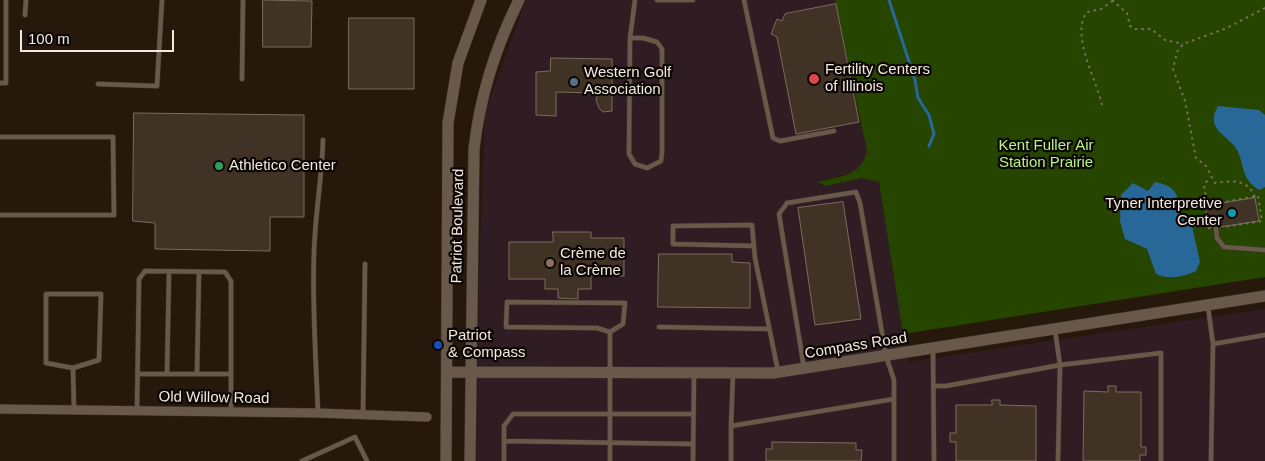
<!DOCTYPE html>
<meta charset="utf-8">
<style>
body{margin:0}
#map{position:relative;width:1265px;height:461px;overflow:hidden;background:#26190c;font-family:Arial,sans-serif}
canvas{display:block}
.scale{position:absolute;left:20px;top:30px;width:154px;height:22px;box-sizing:border-box;border:2px solid #f2e9e0;border-top:0;padding-left:6px;font-size:15px;line-height:18px;white-space:nowrap;color:#f2e9e0;-webkit-text-stroke:4px #0b0603;paint-order:stroke}
</style>
<div id="map">
<canvas width="1265" height="461"></canvas>
<div class="scale">100 m</div>
</div>
<script>
const c = document.querySelector('canvas').getContext('2d');
c.lineJoin = 'round';
function paint(path, color) {
  c.fillStyle = color;
  c.fill(path, 'evenodd');
}
function stroke(path, color, width, dash) {
  c.strokeStyle = color;
  c.lineWidth = width;
  c.lineCap = dash ? 'butt' : 'round';
  c.setLineDash(dash || []);
  c.stroke(path);
}
function drawText(font, color, halo, rows, align = 'center') {
  c.font = font + ' Arial,sans-serif';
  c.lineWidth = 4.5;
  c.setLineDash([]);
  c.textBaseline = 'middle';
  c.strokeStyle = halo;
  c.fillStyle = color;
  for (const [text, x, y, turn = 0] of rows) {
    c.save();
    c.translate(x, y);
    c.rotate((+turn || 0) * Math.PI / 180);
    c.textAlign = isNaN(turn) ? turn : align;
    if (halo) c.strokeText(text, 0, 0);
    c.fillText(text, 0, 0);
    c.restore();
  }
}
const commercial = new Path2D(`
 M526,0H835L867,151L864,164L853,172L817,182L826,186L862,178L879,182L908,362L1265,309V461H477L479,272L485,113Z`);
const green = new Path2D(`
 M835,0H1265V277L903,334L879,182L862,178L826,186L817,182C839,176 861,177 867,151Z`);
const water = new Path2D(`
 M1218,106L1259,110L1265,115V187L1259,190C1242,178 1245,171 1239,154C1232,135 1203,132 1218,106Z
 M1155,182C1175,186 1179,193 1180,214L1192,226L1200,262L1196,271C1184,277 1168,280 1156,274L1147,249L1125,239L1120,221L1121,195L1133,183L1148,191Z`);
const stream = new Path2D(`
 M889,0L915,80L918,98L929,115L934,134L929,146`);
const building = new Path2D(`
 M263,0L312,1L311,47H263Z
 M836,4L859,122L796,134L777,37L771,34L777,19L782,21L785,14Z
 M349,18H414V89H349Z
 M551,58L612,59V111L603,112L599,108L596,100L598,93L556,92V116L536,115V72L550,71Z
 M134,113L304,115V217H270V251L155,249V223L133,221Z
 M1255,198L1259,221L1220,227L1215,224L1209,229L1205,206Z
 M843,202L861,319L815,325L798,208Z
 M553,232H591V238H624V276H591V289H578V299L558,298V289H545V279H509V242H553Z
 M659,254H732V262L750,263V308L658,307Z
 M1108,386H1116V392H1141V447H1146V455H1140V461H1083L1084,391L1108,392Z
 M992,400H1000V405L1036,406V461H956V442H950V433H956V405H992Z
 M772,442L856,443V450H862L861,461H766V449H772Z`);
const path = new Path2D(`
 M1112,0L1127,13L1130,26L1134,29H1151L1165,40L1183,44
 M1102,105C1097,81 1070,34 1087,12L1101,9L1112,1
 M1255,197C1247,178 1232,181 1215,183L1206,166L1196,158L1185,101L1173,69L1177,52L1183,44L1227,28L1265,8
 M1207,205L1258,196L1262,221L1224,227
 M1209,229L1203,205H1207L1204,185L1210,177`);
const lane = new Path2D(`
 M657,0H693
 M744,0L773,138L780,141L834,131
 M25,15L26,0
 M630,38H643L657,42L662,49V152L661,161L647,168L635,164L629,154L630,38L635,0
 M242,79L243,0
 M0,83H6V0
 M98,84L157,86L162,0
 M0,137H113L114,215H0
 M1216,228L1217,238L1224,247L1265,250
 M754,246L673,244V226L752,225L755,258L778,371
 M1208,307L1213,344L1265,335
 M659,327L769,329
 M933,349L934,461
 M73,368L46,363V294H101L99,360L73,368L74,409
 M804,368L779,214L787,203L856,192L860,203L886,356L894,380V461
 M138,374H231
 M167,374L169,272
 M197,374L199,272
 M733,374L731,426L894,399
 M934,386H946L1060,365L1055,330
 M137,410L139,279L145,271L225,272L231,281V412
 M318,413C316,359 312,307 314,253C315,215 322,178 323,140
 M363,414L365,264
 M504,441L693,444
 M302,461L355,437L367,461
 M504,461V426L513,414H693
 M610,461V332L623,324L625,303L507,302L506,327L597,328L610,332
 M693,461L694,375
 M731,461V426
 M1058,461L1060,365L1161,353V461
 M1211,461L1213,344`);
const street = new Path2D(`
 M0,409L318,413L427,417`);
const secondary = new Path2D(`
 M447,372L773,373L1265,296
 M446,461L448,123L458,63L481,0
 M470,461L474,149C480,95 495,48 519,0`);
const markers = [
 [814,79,6,"#e0444e"],
 [574,82,5,"#5c6f8a"],
 [219,166,5,"#2e9e5b"],
 [1232,213,5,"#0f9aa8"],
 [550,263,5,"#8d6e63"],
 [438,345,5,"#1a4fb4"]
];
const poiNames = [
 ["Fertility Centers",825,70],
 ["of Illinois",825,87],
 ["Western Golf",584,73],
 ["Association",584,90],
 ["Athletico Center",229,166],
 ["Tyner Interpretive",1222,204,"right"],
 ["Center",1222,221,"right"],
 ["Crème de",560,254],
 ["la Crème",560,271],
 ["Patriot",448,336],
 ["& Compass",448,353]
];
const parkNames = [
 ["Kent Fuller Air",1046,146],
 ["Station Prairie",1046,163]
];
const streetNames = [
 ["Patriot Boulevard",458,226,-89],
 ["Compass Road",856,346,-9],
 ["Old Willow Road",214,398,1]
];
paint(commercial, '#301d23');
paint(green, '#264600');
paint(water, '#276899');
stroke(stream, '#276899', 3);
paint(building, '#403225');
stroke(building, '#7c6c5d', 1);
stroke(lane, '#3c332d', 5.5);
stroke(street, '#3c332d', 10);
stroke(secondary, '#3c332d', 12);
stroke(path, '#7a6e63', 2, [2.5, 4]);
stroke(lane, '#68594a', 4.5);
stroke(street, '#68594a', 9);
stroke(secondary, '#68594a', 11);
for (const [x, y, r, color] of markers) {
  const dot = new Path2D();
  dot.arc(x, y, r, 0, 2 * Math.PI);
  c.fillStyle = color;
  c.fill(dot);
  stroke(dot, '#0b0603', 2);
}
drawText('15px', '#f2e9e0', '#0b0603', poiNames, 'left');
drawText('15px', '#b6f584', '#0b0603', parkNames);
drawText('15px', '#f2e9e0', '#0b0603', streetNames);
</script>
